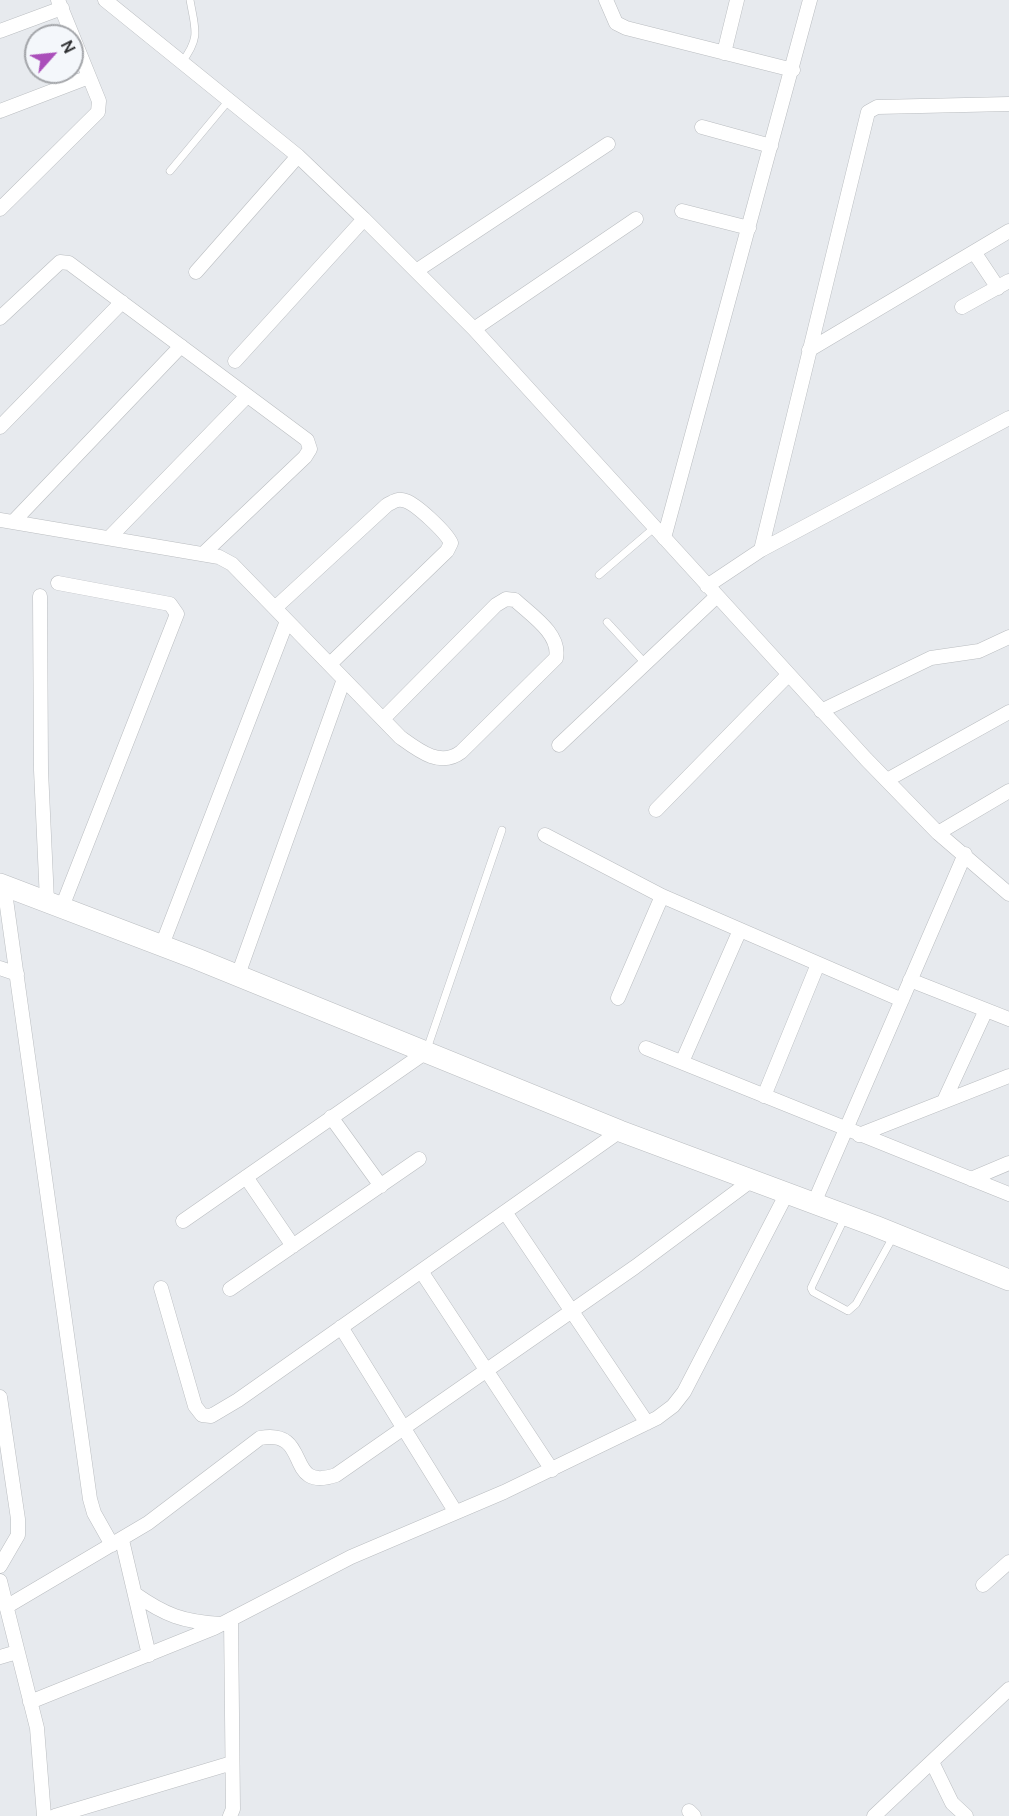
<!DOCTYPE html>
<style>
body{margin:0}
#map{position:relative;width:1009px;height:1816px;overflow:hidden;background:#e7eaee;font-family:Manrope,sans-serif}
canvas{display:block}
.north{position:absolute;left:24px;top:24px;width:60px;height:60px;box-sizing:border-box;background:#f4f7fb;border:2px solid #a3a5a9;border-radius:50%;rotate:63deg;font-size:16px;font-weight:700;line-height:24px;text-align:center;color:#2a2b2d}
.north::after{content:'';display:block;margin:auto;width:21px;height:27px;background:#aa4fba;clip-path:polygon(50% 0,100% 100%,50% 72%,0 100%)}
</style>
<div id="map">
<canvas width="1009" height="1816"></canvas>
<div class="north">N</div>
</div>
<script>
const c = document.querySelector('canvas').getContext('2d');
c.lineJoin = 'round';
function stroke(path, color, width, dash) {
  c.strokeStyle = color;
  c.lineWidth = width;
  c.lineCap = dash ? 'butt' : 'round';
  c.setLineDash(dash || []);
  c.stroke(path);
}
const service = new Path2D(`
 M182,62C201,37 195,29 190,0
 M170,171L230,99
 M599,575L654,528
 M607,622L644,662
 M427,1049L502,830
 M845,1217L811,1288L813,1292L848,1311L856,1304L893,1237`);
const minor = new Path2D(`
 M105,0L298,156L364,219L474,329L866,759L938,833L1009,894
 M606,0L616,23L626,28L793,70
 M0,31L62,8
 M724,53L737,0
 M0,111L89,77
 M702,127L771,146
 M0,209L98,112L99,101L58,0
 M682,211L749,228
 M974,252L998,288
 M416,271L608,144
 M196,272L298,156
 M962,307L1009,281
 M0,318L60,262L69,263L307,440L310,449L305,457L204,553
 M474,329L636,219
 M809,350L1009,231
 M235,361L364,219
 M0,427L122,302
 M0,520L219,557L232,564L400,737C418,750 440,768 461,752L556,658C561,634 531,615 515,600L506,599L496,605L383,719
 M13,522L181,346
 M109,538L247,396
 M664,538L810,0
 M761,550L868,112L877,107L1009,104
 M58,583L170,604L177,614L62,907
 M707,586L761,550L1009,418
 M40,596L41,770L47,901
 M275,608L387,505C394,501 398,498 406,501C417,505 446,532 451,543L447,551L330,664
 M821,711L931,658L979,651L1009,637
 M559,745L717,596
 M887,780L1009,712
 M656,810L788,675
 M938,833L1009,791
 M545,835L662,896L902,1000
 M4,885L90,1499L94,1513L112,1545
 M162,945L287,621
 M0,968L17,974
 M238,975L344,679
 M910,980L1009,1019
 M618,998L662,896
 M646,1048L1009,1194
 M682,1062L740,930
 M764,1096L818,964
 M944,1101L986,1010
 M331,1117L381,1186
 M859,1135L1009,1076
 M246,1177L293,1246
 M971,1179L1009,1163
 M814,1203L965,854
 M505,1212L647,1423
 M183,1221L426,1052
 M421,1271L552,1470
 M161,1288L195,1406L202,1415L211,1416L238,1400L620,1131
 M230,1289L419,1159
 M341,1327L455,1511
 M0,1397L18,1519V1535L0,1566
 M122,1540L149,1655
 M0,1581L37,1728L44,1816
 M983,1585L1009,1562
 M135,1594C165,1615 183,1622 221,1624
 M6,1607L148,1523L260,1438C313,1428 283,1493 336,1475L635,1267L752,1180
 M0,1657L17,1652
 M30,1702L214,1628L351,1557L504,1492L657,1418L673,1406L684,1392L787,1193
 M932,1762L952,1803L966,1816
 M689,1811L694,1816
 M55,1816L232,1763
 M230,1816L233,1809L231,1619
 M874,1816L1009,1689`);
const primary = new Path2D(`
 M0,884L197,959L620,1131L875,1226L1009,1280`);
stroke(service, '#babdc0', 8);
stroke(minor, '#babdc0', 15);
stroke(primary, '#babdc0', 22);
stroke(service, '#fff', 7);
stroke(minor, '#fff', 14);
stroke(primary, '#fff', 21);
</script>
